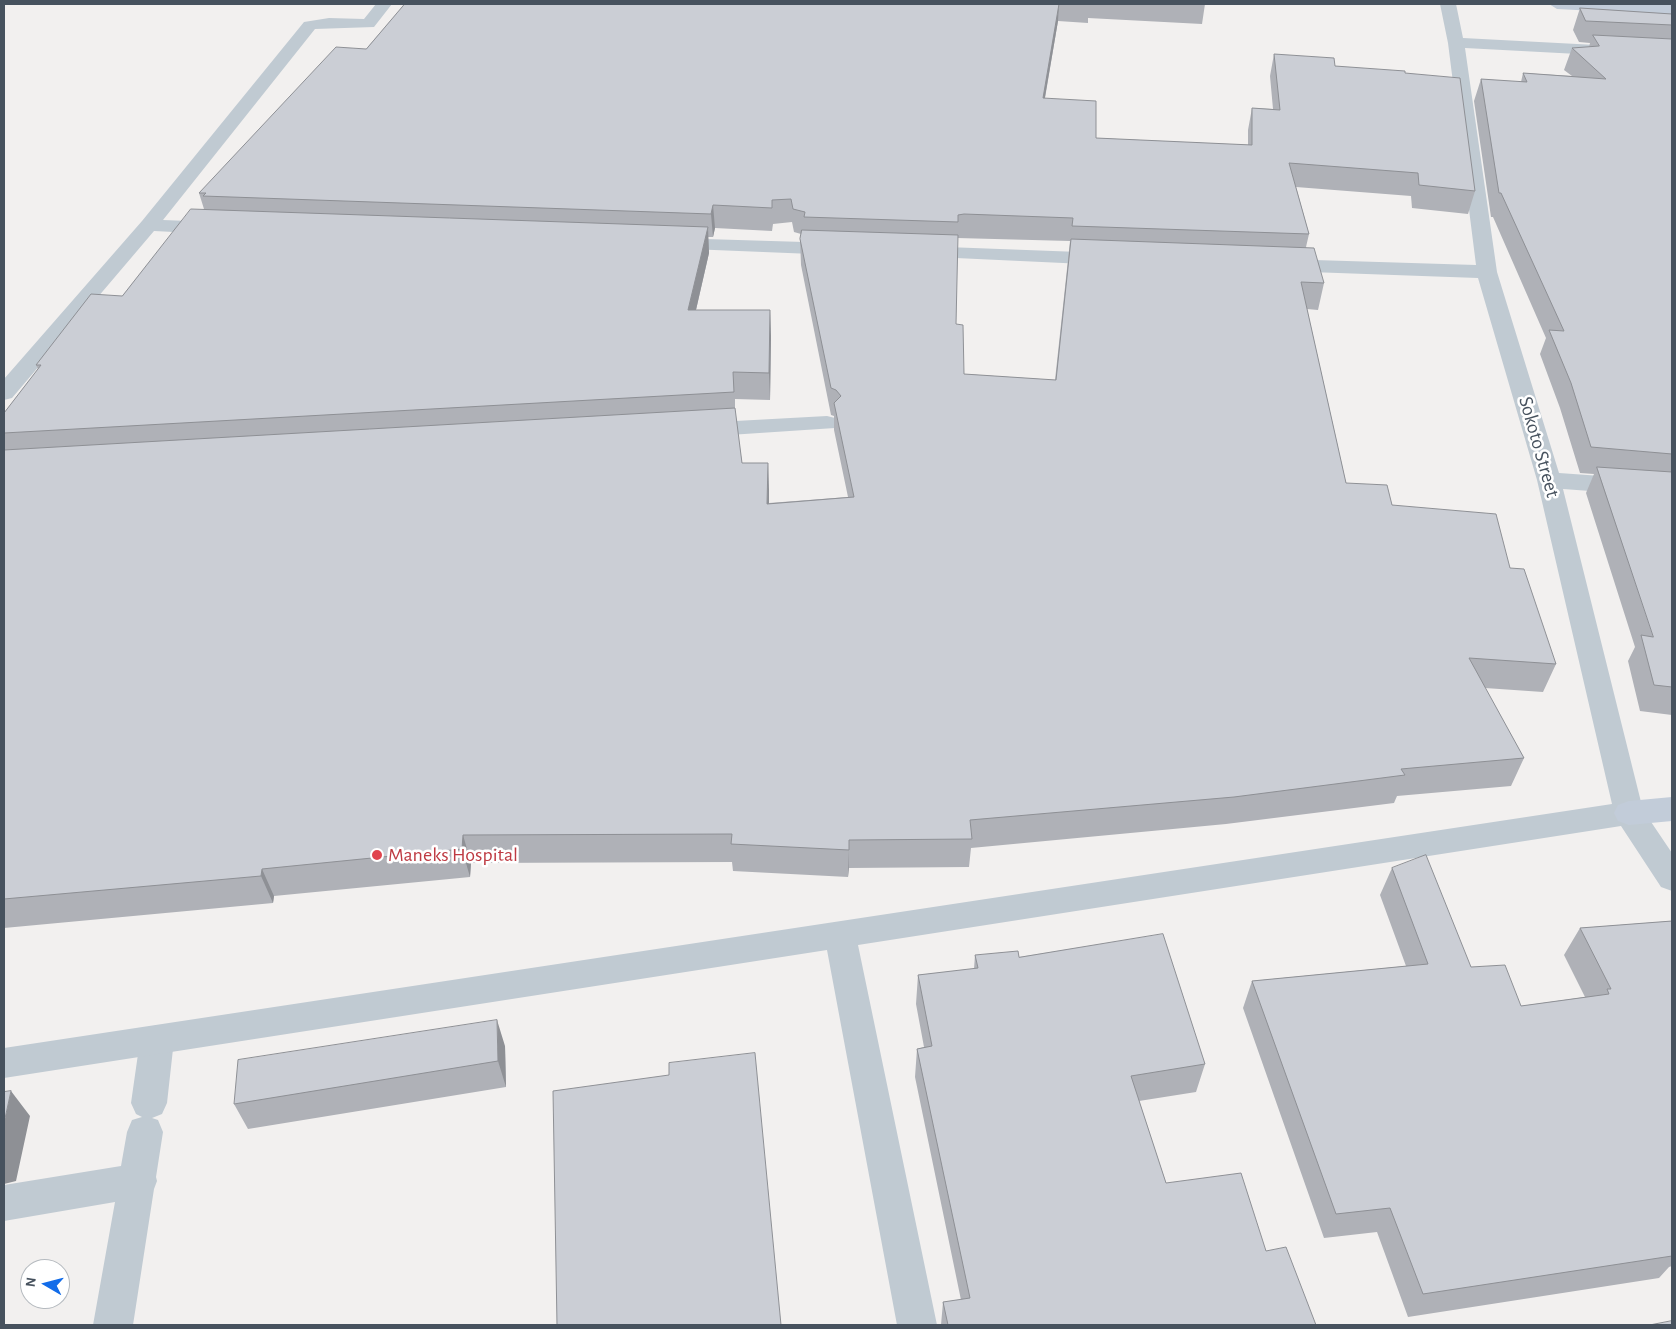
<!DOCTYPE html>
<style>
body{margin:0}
#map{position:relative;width:1676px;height:1329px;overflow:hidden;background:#f2f0ef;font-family:"Alegreya Sans",sans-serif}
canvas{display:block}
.frame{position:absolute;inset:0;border:5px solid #47525e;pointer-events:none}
.north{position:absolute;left:20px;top:1259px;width:50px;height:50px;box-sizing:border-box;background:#fff;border:1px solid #b5babf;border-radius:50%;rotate:278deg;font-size:14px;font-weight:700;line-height:20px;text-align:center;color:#47525e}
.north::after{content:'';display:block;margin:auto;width:18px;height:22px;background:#126ce9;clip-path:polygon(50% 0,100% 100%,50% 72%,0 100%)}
</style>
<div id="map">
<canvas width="1676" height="1329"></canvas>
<div class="frame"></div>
<div class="north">N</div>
</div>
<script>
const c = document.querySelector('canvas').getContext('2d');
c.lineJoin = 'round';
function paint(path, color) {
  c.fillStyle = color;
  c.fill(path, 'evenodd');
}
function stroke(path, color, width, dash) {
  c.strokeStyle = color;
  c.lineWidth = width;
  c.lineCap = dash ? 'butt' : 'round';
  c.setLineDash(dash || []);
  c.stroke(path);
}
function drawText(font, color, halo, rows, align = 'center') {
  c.font = font + ' "Alegreya Sans",sans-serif';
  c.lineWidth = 5;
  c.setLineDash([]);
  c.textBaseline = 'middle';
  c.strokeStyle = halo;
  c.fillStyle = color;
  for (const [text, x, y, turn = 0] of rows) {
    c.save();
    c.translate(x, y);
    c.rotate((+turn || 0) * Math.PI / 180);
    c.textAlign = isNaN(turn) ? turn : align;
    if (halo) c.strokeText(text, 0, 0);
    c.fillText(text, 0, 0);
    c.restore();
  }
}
const lane = new Path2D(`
 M157,1025L169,1029L174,1040L167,1103L162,1114L152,1118L158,1120L163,1132L156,1177L157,1181L154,1189L133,1325H93L115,1202L4,1221V1185L121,1166L127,1132L132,1120L142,1117L136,1114L131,1103L140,1040L145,1029Z`);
const street = new Path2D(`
 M376,4H392L374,27L315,29L163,220L214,222L221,224L224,228L221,232L214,234L154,231L12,398L4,400V379L142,221L304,22L329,18L364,19Z
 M1440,4H1456L1463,38L1672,49V59L1465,48L1497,272L1559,473L1672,481V497L1563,489L1643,810L1672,853V891L1661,887L1621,826L858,945L937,1325H897L827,950L4,1078V1048L1612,804L1537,480L1478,278L1282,271L1275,269L1272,265L1275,261L1282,259L1476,265L1448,43Z
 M672,238L837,243L844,245L847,249L844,253L837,255L665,248L662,244L665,240Z
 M920,246L1106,253L1113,255L1116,259L1113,263L1106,265L913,256L910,252L913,248Z
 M827,416L835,418L839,423L835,428L699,437L691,435L687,430L691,425L699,423Z`);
const secondary = new Path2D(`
 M1549,4L1672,5V15L1557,9Z
 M1672,797V821L1629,825L1618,821L1614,813L1618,805L1629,801Z`);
const wall = new Path2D(`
 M405,4H1205L1202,24L1088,18V23L1058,21L1045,98L1096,138L1248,145V130L1252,108L1273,109L1270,76L1274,54L1335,66L1405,73L1475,191L1468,214L1412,208L1411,196L1296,187L1309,234L1306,247L1324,283L1318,310L1307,309L1346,483L1392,505L1510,568L1556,664L1543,692L1485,688L1524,758L1511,786L1397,796L1394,803L1226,824L971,848L969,867L849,868L848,877L733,871L732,862L471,863L470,877L274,896L273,903L4,928V413L38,369L36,365L122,296L204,209L199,193L366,49ZM792,222L794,232L801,234L800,239L801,265L831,415L834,416V430L848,497L769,503L768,463H742L735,411V399L770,400L771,337L770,310H696L709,253L708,237H713L715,228L772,231L773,224ZM957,238L1070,241L1055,380L964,374L956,324Z
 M1580,8L1672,14V715L1640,711L1628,661L1635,647L1586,493L1594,474L1580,473L1560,408L1540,354L1546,338L1493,217H1491L1474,101L1481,79L1521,82L1523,73L1572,76L1564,70L1572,48L1589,47L1590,43L1579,42L1573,30Z
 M1392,868L1471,967L1521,1006L1585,997L1564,955L1580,928L1672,921V1266L1669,1267L1659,1278L1408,1317L1377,1232L1324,1238L1243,1008L1252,981L1406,966L1380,895Z
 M975,955L1019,957L1205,1064L1196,1092L1139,1101L1166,1183L1266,1251L1316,1325H941L943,1302L961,1300L915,1077L917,1049L924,1047L916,1004L918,975L974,969Z
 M505,1046L506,1087L248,1129L234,1104Z`);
const shadedWall = new Path2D(`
 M1059,4L1058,21L1041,120L1043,98Z
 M713,205L715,228L713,237L711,214Z
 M708,227L709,253L690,336L688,310Z
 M770,310L771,337L770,400L769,373Z
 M768,463L769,490V531L767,504Z
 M463,835L471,863L470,877L462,849Z
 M849,840V868L848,877L849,850Z
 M262,869L274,896L273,903L261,876Z
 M497,1020L505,1046L506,1087L498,1061Z
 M11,1091L30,1116L16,1181L4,1184V1123Z`);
const building = new Path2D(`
 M405,4H1059L1043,98L1096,101V138L1252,145V108L1280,110L1274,54L1334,58L1335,66L1405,71V73L1460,78L1475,191L1419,185L1418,173L1289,163L1309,234L1072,226L1073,218L964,214L958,215V222L804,217L805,212L793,209L791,199L772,200V208L713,205L711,214L203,196L206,193H199L336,47L366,49Z
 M1580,8L1672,14V25L1586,21Z
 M1593,35L1672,39V454L1591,447L1571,383L1549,330L1564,331L1501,193H1499L1481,79L1527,82L1523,73L1606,79L1572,48L1599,46Z
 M191,209L708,227L688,310H770L769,373L733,372L734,392L4,433V413L41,365H36L91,294L122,296Z
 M802,230L958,235L956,324L963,325L964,374L1056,380L1071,239L1314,248L1324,283L1301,282L1346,483L1387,485L1392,505L1496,514L1510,568L1524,569L1556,664L1469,658L1524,758L1401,769L1405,775L1234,797L970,820L972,839L849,840V850L731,844L732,834L463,835L462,849L262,869L261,876L4,899V450L735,408L742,463H768L767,504L854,497L834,403L841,396L836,390L831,388L800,239Z
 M1597,467L1672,472V687L1654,685L1641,635L1653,637Z
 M1426,855L1471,967L1505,965L1521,1006L1609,994L1607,989H1611L1580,928L1672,921V1256L1423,1294L1390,1208L1336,1214L1252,981L1428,964L1392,868Z
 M1163,934L1205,1064L1131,1076L1166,1183L1241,1173L1266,1251L1286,1247L1316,1325H948L943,1302L970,1298L917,1049L932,1046L918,975L978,968L975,955L1018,951L1019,957Z
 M497,1020L498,1061L234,1104L238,1060Z
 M755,1053L781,1325H557L553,1091L669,1075V1063Z
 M11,1091L4,1123V1092Z
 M1672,1321V1325H1650Z`);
const markers = [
 [377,855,6,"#e0444e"]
];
const streetNames = [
 ["Sokoto Street",1539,447,74]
];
const healthNames = [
 ["Maneks Hospital",388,855]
];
paint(lane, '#c0cad2');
paint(street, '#c0cad2');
paint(secondary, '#c2ccd9');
paint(wall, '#afb1b7');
paint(shadedWall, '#8e9095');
paint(building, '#cbced5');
stroke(building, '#8e9095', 1);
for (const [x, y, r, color] of markers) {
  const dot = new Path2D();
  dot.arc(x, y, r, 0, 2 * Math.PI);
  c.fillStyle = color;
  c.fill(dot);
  stroke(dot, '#fff', 2);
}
drawText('20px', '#47525e', '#fff', streetNames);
drawText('20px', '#be3a42', '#fff', healthNames, 'left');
</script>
